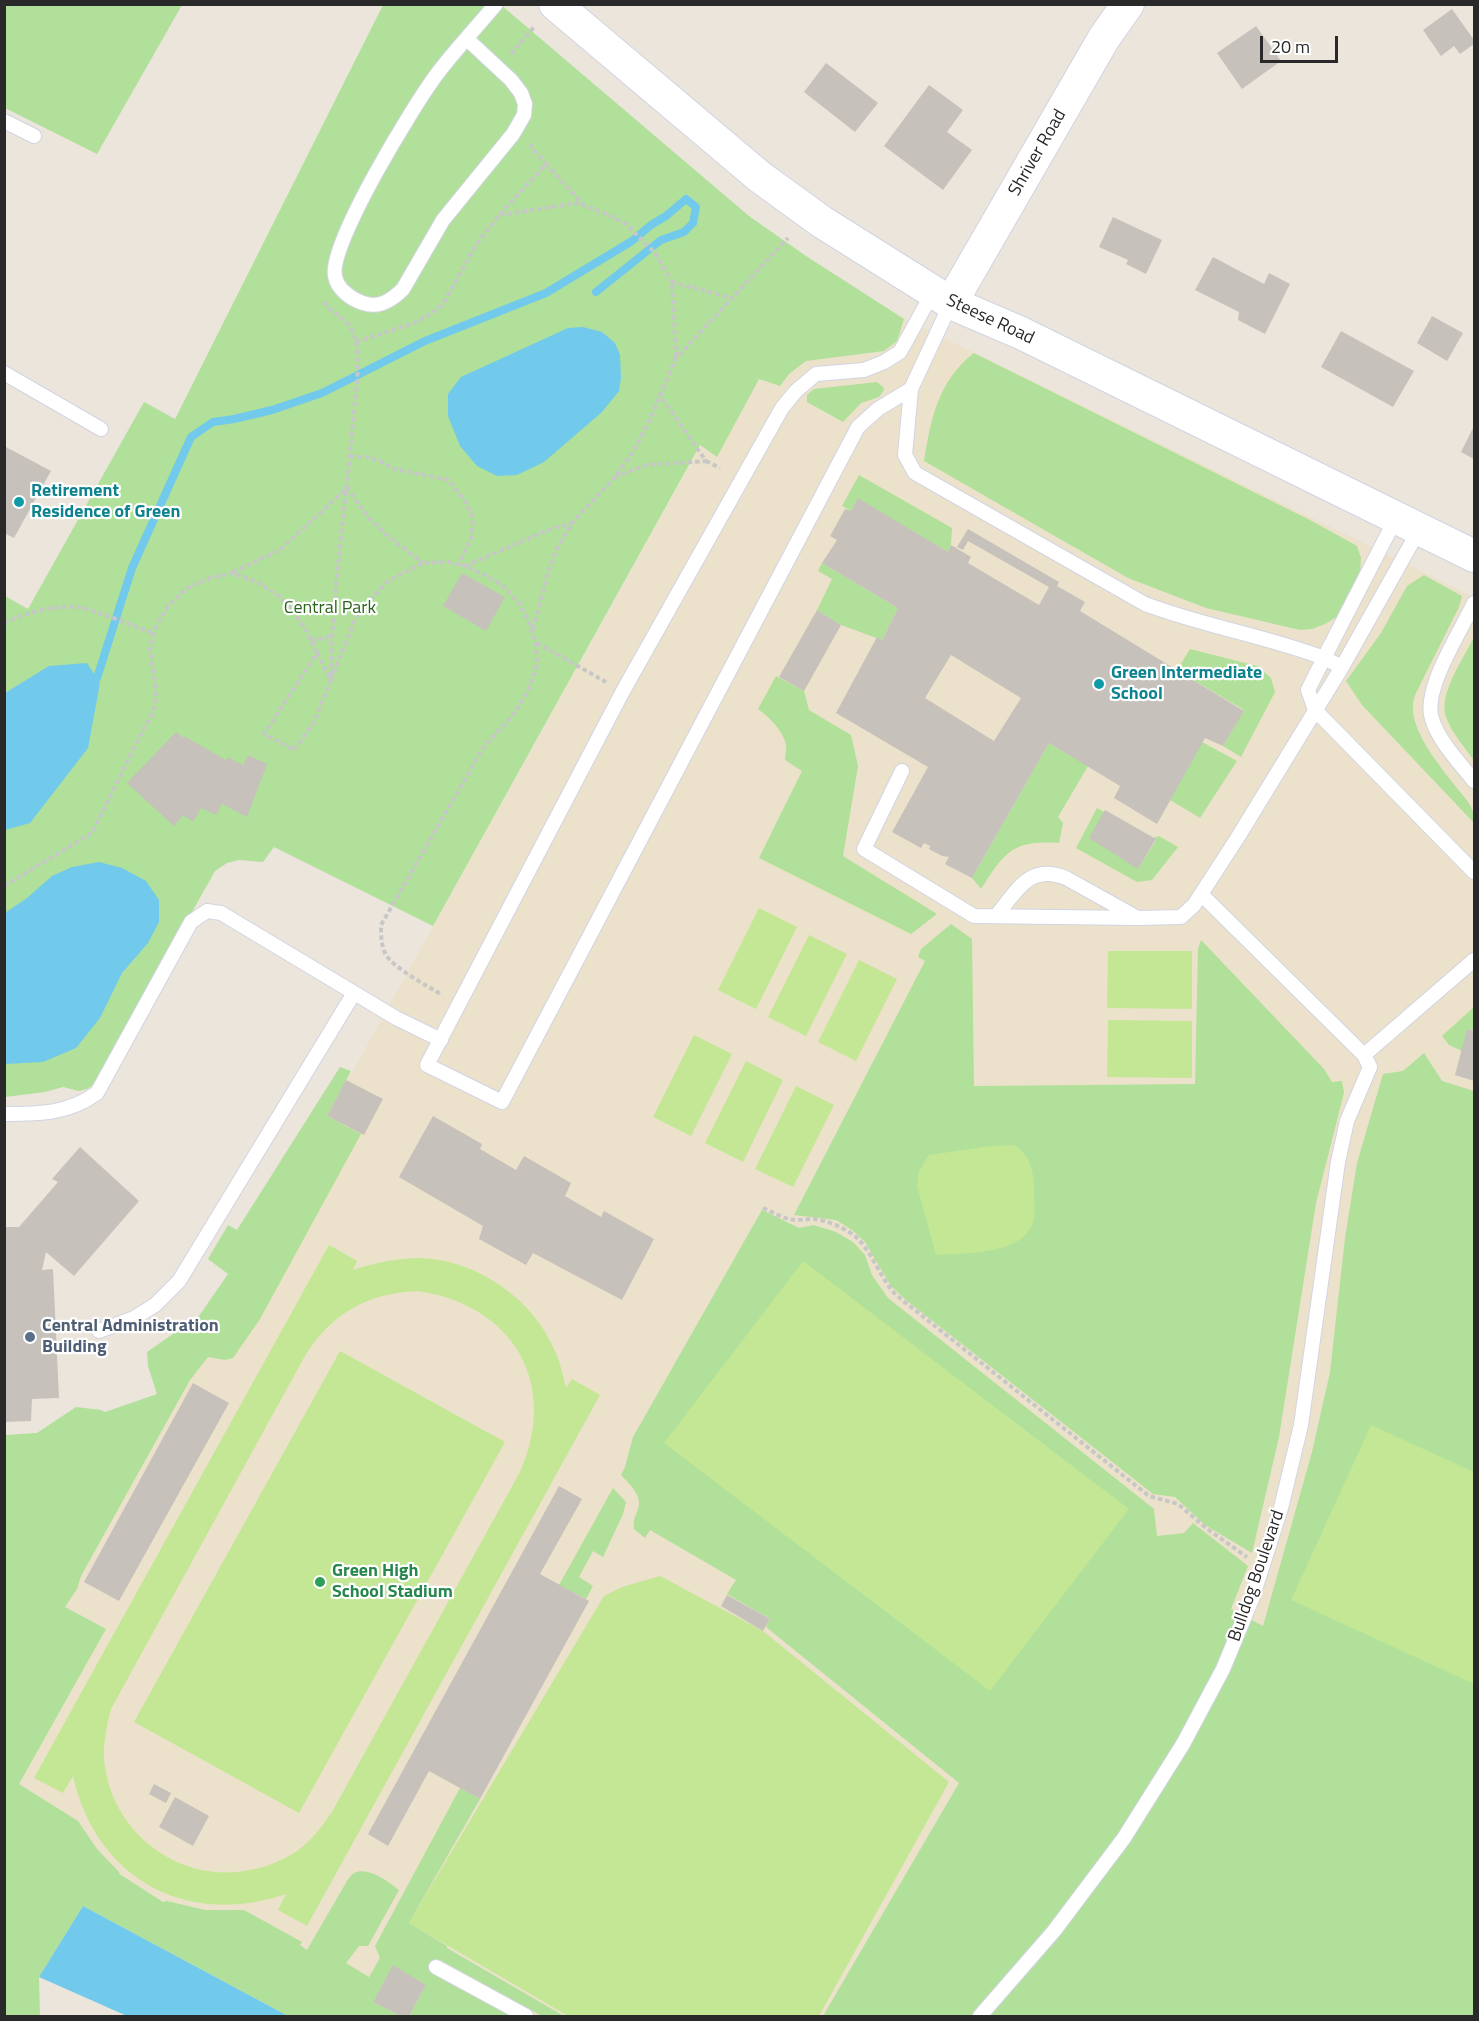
<!DOCTYPE html>
<style>
body{margin:0}
#map{position:relative;width:1479px;height:2021px;overflow:hidden;background:#ebe5db;font-family:"Titillium Web",sans-serif}
canvas{display:block}
.frame{position:absolute;inset:0;border:6px solid #292929;pointer-events:none}
.scale{position:absolute;left:1260px;top:36px;width:78px;height:27px;box-sizing:border-box;border:3px solid #292929;border-top:0;padding-left:8px;font-size:18px;line-height:21px;white-space:nowrap;color:#292929;-webkit-text-stroke:4px #fff;paint-order:stroke}
</style>
<div id="map">
<canvas width="1479" height="2021"></canvas>
<div class="frame"></div>
<div class="scale">20 m</div>
</div>
<script>
const c = document.querySelector('canvas').getContext('2d');
c.lineJoin = 'round';
function paint(path, color) {
  c.fillStyle = color;
  c.fill(path, 'evenodd');
}
function stroke(path, color, width, dash) {
  c.strokeStyle = color;
  c.lineWidth = width;
  c.lineCap = dash ? 'butt' : 'round';
  c.setLineDash(dash || []);
  c.stroke(path);
}
function drawText(font, color, halo, rows, align = 'center') {
  c.font = font + ' "Titillium Web",sans-serif';
  c.lineWidth = 4.5;
  c.setLineDash([]);
  c.textBaseline = 'middle';
  c.strokeStyle = halo;
  c.fillStyle = color;
  for (const [text, x, y, turn = 0] of rows) {
    c.save();
    c.translate(x, y);
    c.rotate((+turn || 0) * Math.PI / 180);
    c.textAlign = isNaN(turn) ? turn : align;
    if (halo) c.strokeText(text, 0, 0);
    c.fillText(text, 0, 0);
    c.restore();
  }
}
const education = new Path2D(`
 M806,256L901,317L1474,597V1743L1231,1609L962,2016H344L5,1802V1696Z`);
const green = new Path2D(`
 M4,5L5,4L182,5L97,154L5,108Z
 M383,5H501L749,216L806,256L904,319L897,341L884,351L806,361L789,374L780,386L759,379L717,457L700,445L433,926L274,847L263,862L239,860L227,863L215,871L96,1083L87,1089L79,1091L63,1087L45,1092L5,1097V596L28,609L144,402L175,419Z
 M974,353L1310,520L1357,546L1361,558L1360,574L1338,616L1325,624L1312,629L1300,630L1206,608L1128,578L924,461C931,418 938,381 974,353Z
 M877,382L883,387L884,390L879,397L861,403L843,422L807,402V395L814,389Z
 M859,475L952,528L951,545L948,552L858,499L851,511L842,506Z
 M822,563L898,608L882,640L841,625L817,610L832,579L818,571Z
 M1424,575L1462,596L1459,607L1417,691C1415,695 1413,700 1413,705C1411,732 1440,766 1456,787C1466,800 1475,806 1474,823L1362,705L1346,681L1381,633L1407,586Z
 M1474,637V761C1465,747 1451,732 1446,717C1438,694 1464,658 1474,637Z
 M1190,649L1257,666L1271,678L1275,692L1241,757L1223,746L1244,710L1177,670Z
 M776,676L804,691L809,710L851,735L858,766L843,856L937,914L911,934L759,858L802,771L785,760C785,756 787,749 786,745C783,730 769,717 758,709Z
 M1202,742L1237,761L1200,818L1170,800Z
 M1049,743L1088,766L1058,817L1063,823L1059,843C1012,840 1005,852 981,889L972,878Z
 M1097,808L1104,812L1138,869L1156,840L1153,838L1159,836L1178,847L1152,880L1137,882L1076,848Z
 M951,924L972,939L974,1086L1195,1084L1198,949L1201,940L1324,1069L1332,1082L1342,1081L1344,1093L1316,1203L1279,1437L1252,1553L1205,1525L1175,1497L1153,1494L906,1300L891,1286L865,1242L852,1230L836,1220L794,1215L925,961L918,957L921,949Z
 M1474,1007V1031L1468,1029L1462,1051L1449,1045L1442,1036Z
 M1424,1053L1442,1081L1474,1091V2016H823L959,1783L766,1627L770,1619L727,1594L736,1580L650,1530L645,1538L634,1529C633,1520 635,1517 638,1509C643,1495 629,1484 621,1475L625,1467L633,1437L762,1210L799,1228L814,1225L836,1232L853,1242L865,1255L872,1275L888,1298L1154,1509L1157,1536L1184,1533L1193,1523L1248,1566L1231,1609L1263,1626L1312,1452L1330,1372L1345,1238L1357,1163L1383,1074L1403,1071Z
 M340,1067L351,1071L327,1116L361,1134L260,1319L233,1358L225,1360L208,1357L190,1380L81,1576L77,1589L65,1607L106,1629L19,1784L78,1821L97,1849L120,1873H118L163,1902L167,1901L205,1910H244L302,1942L300,1945L307,1950L347,1881C349,1878 351,1875 354,1873C368,1866 389,1882 399,1890L368,1946H359L346,1963L369,1977L380,1958L375,1946L460,1788L480,1799L409,1923L447,1946V1948L564,2016H542L440,1960L433,1973L513,2016H409L426,1985L393,1966L373,2002L400,2016H288L83,1906L39,1977L40,2016H5V1435L37,1433L76,1407L101,1410L105,1412L157,1394L148,1366L147,1352L199,1316L228,1274L208,1259L228,1225L237,1230Z
 M613,1488L626,1502L623,1514L603,1557L593,1551L579,1577L593,1586L586,1599L559,1585Z`);
const pitch = new Path2D(`
 M759,908L797,927L756,1009L718,990Z
 M809,935L847,954L806,1036L768,1017Z
 M1108,951H1192V1009L1107,1008Z
 M859,960L897,979L856,1061L818,1042Z
 M1108,1020L1192,1021V1078L1107,1077Z
 M694,1035L732,1054L691,1136L653,1117Z
 M746,1061L783,1080L743,1162L705,1143Z
 M796,1086L834,1105L793,1187L755,1169Z
 M1014,1145C1030,1155 1034,1171 1034,1190C1034,1200 1036,1213 1033,1222C1024,1255 963,1253 936,1255L917,1186L919,1171L929,1155L990,1146Z
 M329,1245L357,1261L353,1270C374,1263 394,1259 416,1258C473,1258 531,1296 554,1349C560,1361 563,1375 566,1388L572,1379L600,1395L307,1926L278,1910L286,1894C187,1928 96,1879 73,1776L63,1793L34,1778ZM417,1291C512,1304 560,1383 520,1472L333,1810C326,1821 319,1831 310,1840C294,1856 272,1866 250,1870C181,1884 116,1836 105,1768C102,1748 106,1728 111,1709L306,1354C334,1312 366,1294 417,1291Z
 M803,1261L1129,1509L990,1691L664,1443Z
 M340,1351L505,1442L299,1813L134,1722Z
 M1371,1425L1474,1472V1684L1291,1600Z
 M660,1576L763,1631L949,1782L819,2016H568L409,1923L604,1596L622,1587Z`);
const water = new Path2D(`
 M583,327L602,332L615,343L620,355L621,378L619,391L602,412L544,462L517,475L497,476L477,466L460,446L448,416V394L461,377L568,328Z
 M87,663L100,683L88,748L30,823L5,830V693L49,666Z
 M99,862L122,868L146,881L159,900V922L148,943L122,973L100,1018L76,1048L43,1062L5,1064V913L27,898L52,876L72,867Z
 M83,1906L288,2016H127L39,1977Z`);
const stream = new Path2D(`
 M97,678L132,568L191,437L213,422L234,419L272,410L322,393L425,341L546,293L632,241L651,225L666,216L686,199L696,207L693,223L684,232L661,240L596,292`);
const building = new Path2D(`
 M1452,9L1474,40V44L1460,54L1454,46L1441,56L1423,30Z
 M1256,26L1281,61L1242,89L1217,53Z
 M826,63L878,103L855,132L804,92Z
 M929,85L963,110L947,132L972,150L943,190L884,146Z
 M1113,217L1162,240L1146,274L1126,264L1128,260L1099,247Z
 M1213,257L1264,284L1269,273L1290,284L1265,334L1238,320L1239,312L1195,290Z
 M1432,316L1463,333L1447,361L1417,343Z
 M1341,331L1414,371L1393,407L1321,367Z
 M1474,426V459L1461,452Z
 M4,446L51,471L14,538L4,533Z
 M858,498L948,552L951,545L971,557L968,563L1039,605L1049,587L968,541L963,550L957,547L968,529L1059,582L1057,586L1085,602L1080,611L1244,711L1223,746L1205,738L1157,824L1114,798L1120,786L1049,743L972,878L945,864L949,857L942,856L929,849L930,846L924,843L921,848L892,832L928,767L836,713L877,637L882,640L898,608L822,563L837,540L830,536L845,509L851,511ZM951,655L1021,698L994,741L925,698Z
 M462,573L505,597L486,631L443,606Z
 M817,610L841,625L804,691L779,677Z
 M176,732L183,738L184,736L226,760L228,757L243,765L248,755L267,764L247,817L222,804L216,815L201,808L193,822L183,815L174,826L127,783Z
 M1105,810L1156,839L1138,869L1089,838Z
 M1467,1029L1474,1031V1081L1455,1075Z
 M346,1080L383,1099L364,1135L327,1116Z
 M433,1116L482,1144L480,1149L516,1170L524,1156L571,1183L565,1196L601,1217L604,1211L654,1239L622,1300L533,1253L526,1265L479,1239L483,1226L399,1177Z
 M80,1147L139,1201L74,1276L46,1252L42,1270L53,1269L59,1398L32,1399L31,1421L4,1422V1227H19L58,1182L52,1179Z
 M193,1383L229,1403L119,1601L84,1582Z
 M559,1486L582,1499L540,1574L589,1601L480,1799L429,1771L388,1846L368,1834Z
 M727,1595L770,1619L763,1631L721,1606Z
 M154,1784L171,1793L166,1803L149,1794Z
 M175,1797L209,1816L193,1846L159,1827Z
 M393,1965L426,1985L409,2016H400L373,2002Z`);
const path = new Path2D(`
 M511,54L535,26
 M532,144L531,147L546,164
 M500,214L546,164L582,203
 M324,302C334,315 349,320 354,335C362,359 355,396 353,421C346,506 332,591 331,676
 M356,342L414,323L434,312L443,304L476,245L499,215L578,203L609,215L627,225L655,253L672,282
 M676,357L672,282L732,298
 M350,456L366,457L380,461L395,469L448,480L465,501L473,518L471,539L458,565
 M706,461L720,468
 M615,477L646,465L706,461L659,394
 M465,566L548,530L571,523
 M233,572L280,550L347,488L370,519L389,537L423,563
 M4,623C25,613 59,603 82,608C106,614 130,625 153,633
 M533,629L549,568L558,546L572,523L614,478L633,452L650,419L676,358L788,238
 M311,641L332,636
 M537,643L606,682
 M317,653L331,680L314,722L294,750L264,734Z
 M331,680L358,612L388,581L423,563L448,562L465,566L481,573L503,586L519,603L529,622L536,643L537,665L528,691L512,716L483,748L381,925C381,935 381,944 385,953C391,967 428,986 442,995
 M4,886L92,833L143,730L154,711L156,690L150,649L155,628L168,606L187,588L210,578L232,573L259,583L279,596L292,611L305,628L317,653
 M763,1208C772,1212 781,1217 789,1219C797,1221 805,1219 813,1219C827,1220 845,1228 856,1237C873,1253 880,1278 896,1295L1149,1496L1178,1504L1206,1528L1247,1557`);
const service = new Path2D(`
 M467,39L511,80L521,93L525,104L524,115L513,134L443,220L403,289C392,300 379,309 363,303C351,299 337,289 335,276C328,245 415,103 437,74C455,50 476,28 496,4
 M4,121L34,136
 M951,303L911,389L905,455L915,473L1145,604C1203,626 1266,636 1324,658L1396,518
 M4,373L101,429
 M911,389L878,409L858,427L502,1102L427,1065L623,691L782,408L796,391L816,374L864,370L884,362L900,352L933,292
 M1474,603C1461,631 1422,690 1432,719C1439,742 1460,763 1474,781
 M1342,667L1324,658L1308,690L1315,710L1474,872
 M902,771L864,849L974,916L1138,918L1181,917L1194,905L1238,837L1342,667L1419,530
 M1201,894L1364,1055
 M996,916C1017,891 1029,863 1066,878L1136,917
 M4,1114C39,1114 68,1114 97,1093L191,922L207,911L221,913L396,1018L441,1040
 M99,1331L134,1318L155,1305L179,1281L354,993
 M436,1967L526,2016
 M980,2016L1054,1931L1124,1838L1183,1744L1223,1669L1252,1599L1281,1508L1301,1425L1338,1162L1347,1121L1370,1067L1364,1055L1474,960`);
const tertiary = new Path2D(`
 M555,4L760,177L822,222L951,303L1021,333L1474,556
 M951,303L1104,38L1128,4`);
const markers = [
 [19,502,6,"#0f9aa8"],
 [1099,684,6,"#0f9aa8"],
 [30,1337,6,"#5c6f8a"],
 [320,1582,6,"#2e9e5b"]
];
const streetNames = [
 ["Shriver Road",1038,153,-60],
 ["Steese Road",990,320,25],
 ["Bulldog Boulevard",1257,1576,-71]
];
const cultureNames = [
 ["Retirement",31,492],
 ["Residence of Green",31,513],
 ["Green Intermediate",1111,674],
 ["School",1111,695]
];
const parkNames = [
 ["Central Park",330,609]
];
const serviceNames = [
 ["Central Administration",42,1327],
 ["Building",42,1348]
];
const leisureNames = [
 ["Green High",332,1572],
 ["School Stadium",332,1593]
];
paint(education, '#ece2cb');
paint(green, '#b0e099');
paint(pitch, '#c3e795');
paint(water, '#71c9eb');
stroke(stream, '#71c9eb', 8);
paint(building, '#c6c1bb');
stroke(service, '#d1d4e2', 16);
stroke(tertiary, '#d1d4e2', 34);
stroke(path, '#c7c7c7', 4, [4.5, 3]);
stroke(service, '#fff', 14);
stroke(tertiary, '#fff', 32);
for (const [x, y, r, color] of markers) {
  const dot = new Path2D();
  dot.arc(x, y, r, 0, 2 * Math.PI);
  c.fillStyle = color;
  c.fill(dot);
  stroke(dot, '#fff', 2);
}
drawText('18px', '#292929', '#fff', streetNames);
drawText('bold 18px', '#0d838f', '#fff', cultureNames, 'left');
drawText('18px', '#2a641c', '#fff', parkNames);
drawText('bold 18px', '#4e5e75', '#fff', serviceNames, 'left');
drawText('bold 18px', '#27864d', '#fff', leisureNames, 'left');
</script>
